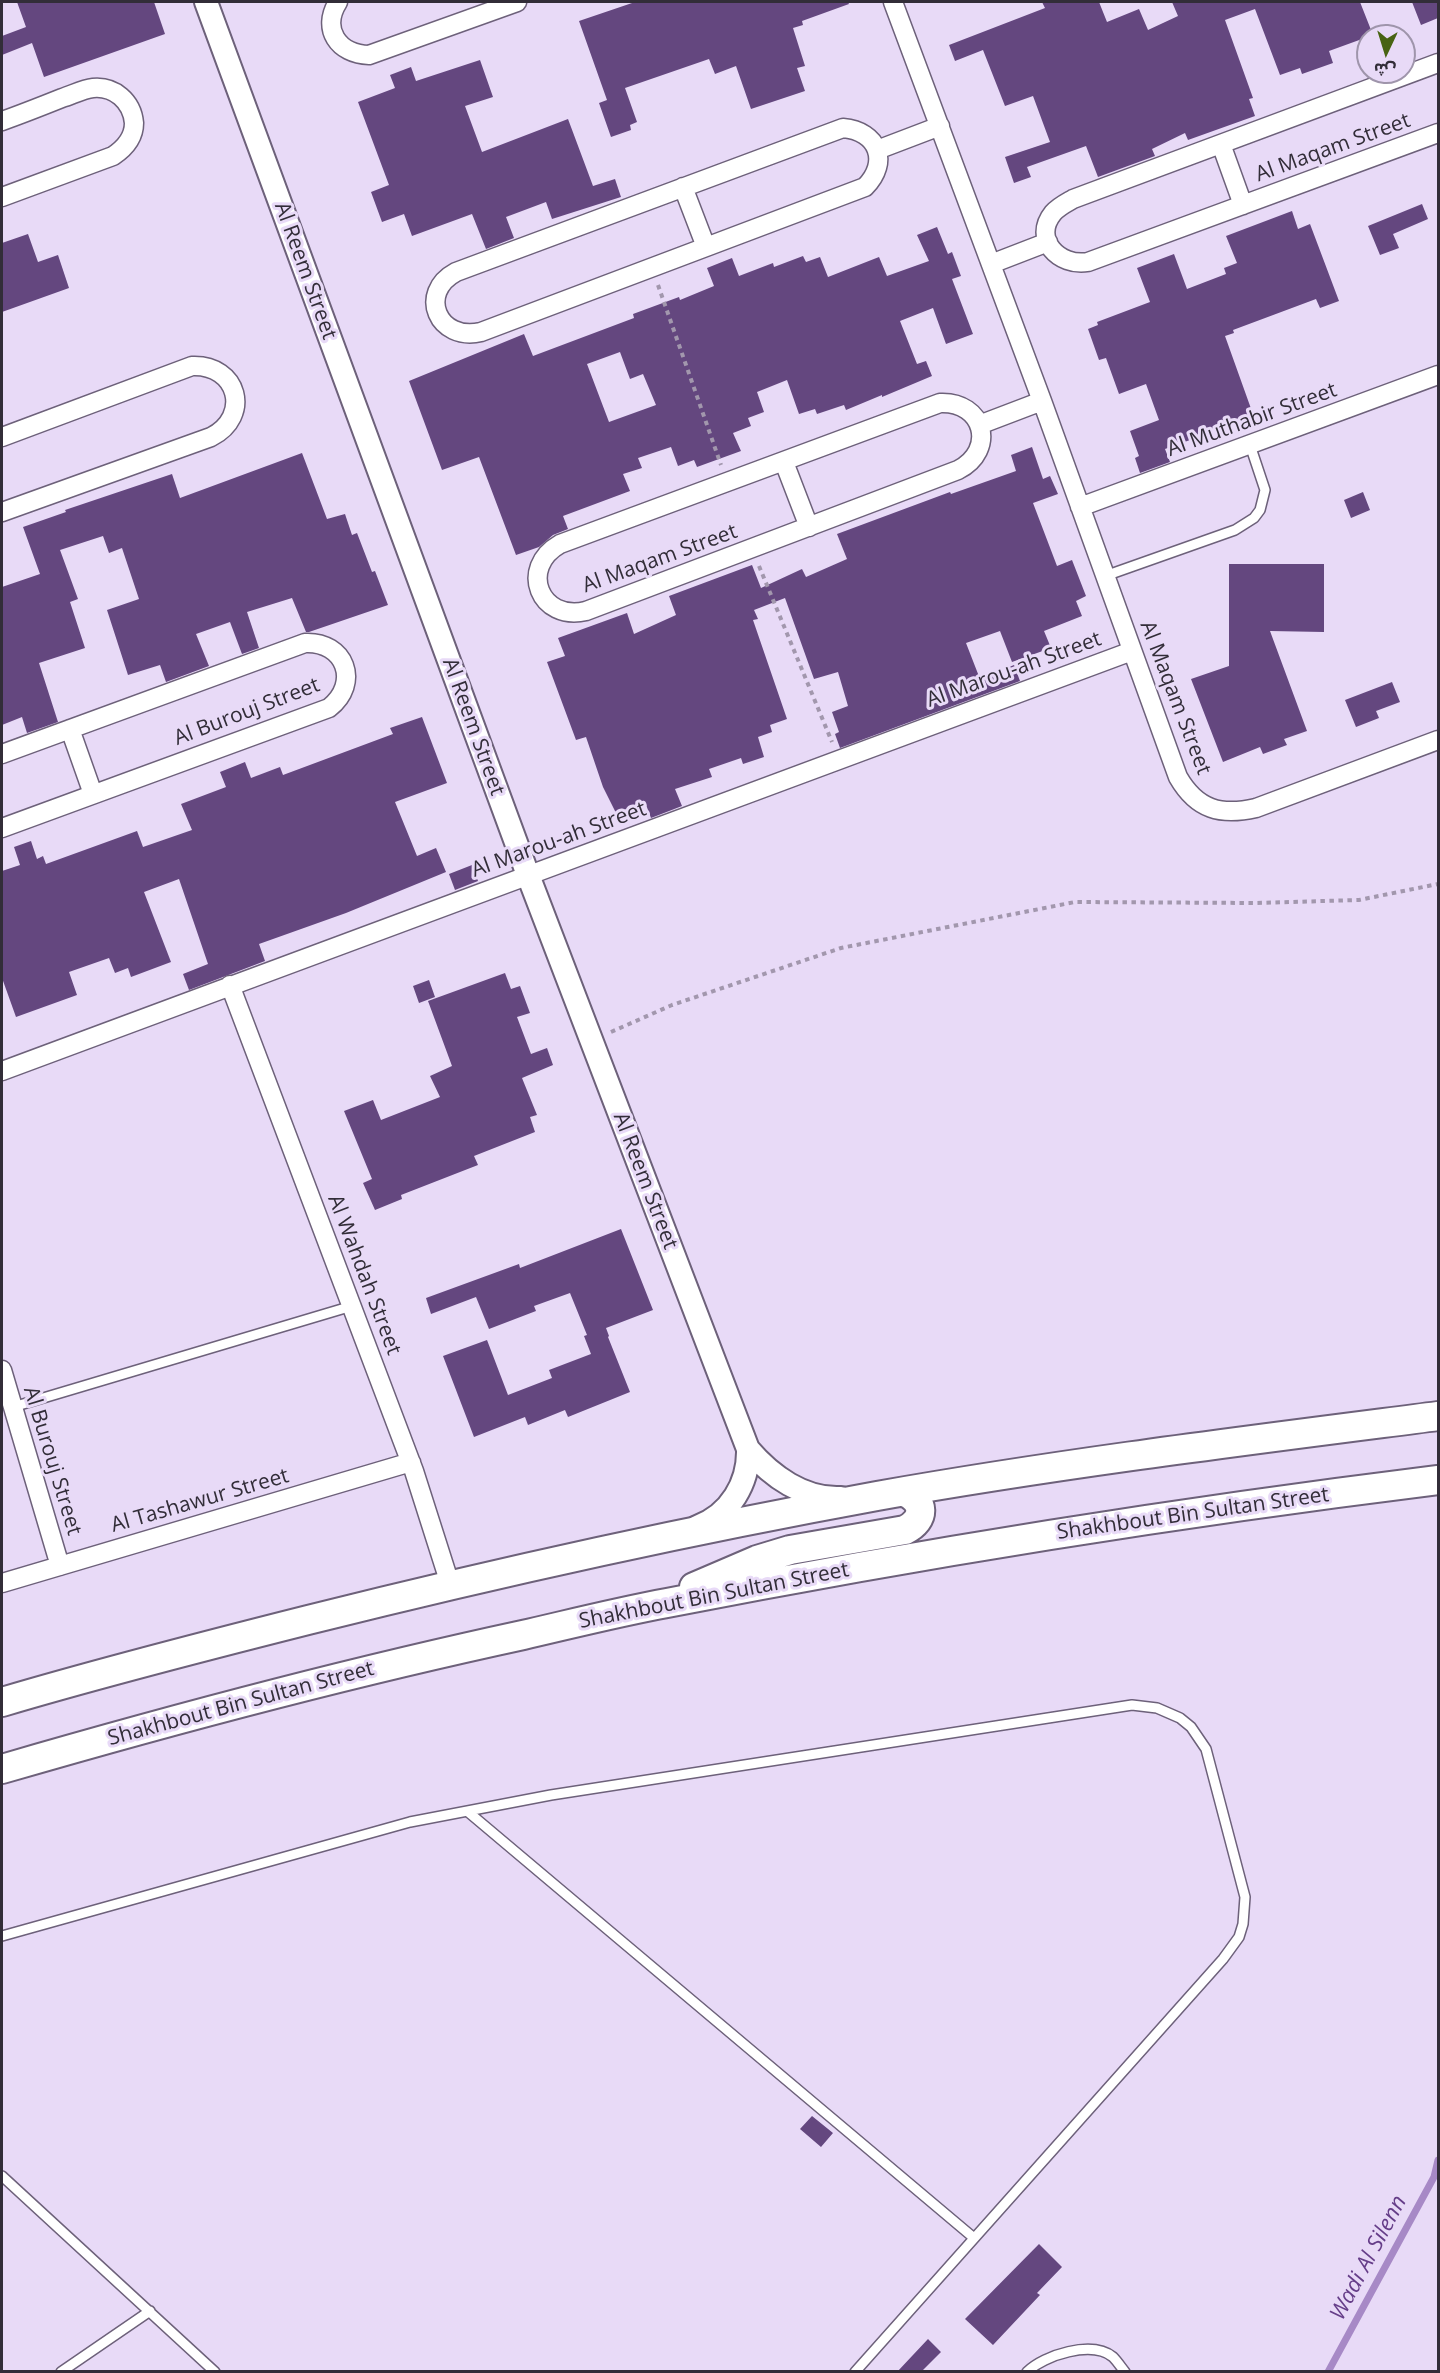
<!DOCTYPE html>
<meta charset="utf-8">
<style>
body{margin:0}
#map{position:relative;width:1440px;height:2373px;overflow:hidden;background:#e8daf7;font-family:"Open Sans","Noto Sans Arabic",sans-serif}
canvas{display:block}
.frame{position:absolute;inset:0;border:3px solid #322d38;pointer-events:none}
.north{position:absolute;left:1356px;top:24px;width:60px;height:60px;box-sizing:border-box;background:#e8daf7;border:2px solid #9f95ab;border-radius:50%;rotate:184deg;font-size:16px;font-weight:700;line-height:24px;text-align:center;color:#322d38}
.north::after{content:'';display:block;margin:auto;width:21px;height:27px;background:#486313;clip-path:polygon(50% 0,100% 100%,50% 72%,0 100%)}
</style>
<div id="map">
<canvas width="1440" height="2373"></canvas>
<div class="frame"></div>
<div class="north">ش</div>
</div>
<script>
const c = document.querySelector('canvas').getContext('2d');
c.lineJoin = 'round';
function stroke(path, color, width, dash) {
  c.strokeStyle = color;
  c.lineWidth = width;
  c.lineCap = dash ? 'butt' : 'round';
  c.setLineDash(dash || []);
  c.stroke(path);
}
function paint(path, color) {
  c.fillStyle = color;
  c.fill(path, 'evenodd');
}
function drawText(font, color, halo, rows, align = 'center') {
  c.font = font + ' "Open Sans",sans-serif';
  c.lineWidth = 6;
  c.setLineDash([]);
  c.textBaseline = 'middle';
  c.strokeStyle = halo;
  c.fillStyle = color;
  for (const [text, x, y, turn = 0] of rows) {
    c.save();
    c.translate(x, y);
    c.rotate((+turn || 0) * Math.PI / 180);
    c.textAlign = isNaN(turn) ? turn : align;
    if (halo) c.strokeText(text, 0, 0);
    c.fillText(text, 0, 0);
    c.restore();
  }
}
const stream = new Path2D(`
 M1328,2372L1434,2177L1438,2160`);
const building = new Path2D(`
 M17,2H154L165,34L44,77L32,43L2,55V36L26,27Z
 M635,2H848L849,4L802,21L803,25L793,28L805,66L797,68L805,91L751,109L736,66L715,74L709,59L625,88L637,122L630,125L631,130L611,137L599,103L607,100L579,21Z
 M1042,2H1099L1107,22L1139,9L1148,30L1178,16L1172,2H1360L1373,35L1329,51L1333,63L1302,74L1300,68L1280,75L1255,9L1225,20L1253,98L1249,99L1255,116L1188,140L1185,133L1152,149L1155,156L1098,177L1086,146L1027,167L1031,177L1014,183L1005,157L1050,142L1033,96L1005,106L983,50L955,61L949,45L1045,8Z
 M1412,2H1438V18L1421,25Z
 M480,60L493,97L465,106L482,152L568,119L593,186L615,179L621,197L552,219L546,202L506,217L514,238L486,249L472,214L412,236L404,214L382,222L371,192L389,185L358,102L395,88L390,75L411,67L416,81Z
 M1422,204L1428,219L1393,234L1399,248L1380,255L1368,226Z
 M1292,211L1298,229L1310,224L1339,301L1320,308L1316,299L1233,330L1234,333L1225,336L1254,417L1165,449L1170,462L1140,473L1135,458L1139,456L1130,431L1159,420L1146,384L1119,394L1106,358L1099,360L1088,329L1098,325L1097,322L1150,302L1137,268L1174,254L1187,289L1226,274L1224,268L1237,263L1226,236Z
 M937,227L948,254L952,252L961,276L952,279L973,334L946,344L933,308L900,321L917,364L926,361L932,376L882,397V395L846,410L844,405L817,414L815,409L799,414L787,380L757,392L764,412L748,418L751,426L733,433L741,451L697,467L694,460L678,466L671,447L638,458L642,468L623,474L630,491L563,516L568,529L553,535L539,547L516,555L479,457L442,470L409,381L524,334L533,356L634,318L633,314L679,297L680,300L714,286L707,268L732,258L739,276L773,263L774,267L803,256L806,262L820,257L828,277L879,257L887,276L929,261L917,235ZM620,352L630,379L643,374L656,405L609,422L587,364Z
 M28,234L38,262L58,255L69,288L2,312V243Z
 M1032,447L1043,479L1050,476L1058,494L1033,503L1057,566L1072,560L1086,596L1076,601L1082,616L1044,631L1051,648L1012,662L1000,631L966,643L980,679L1014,665L1020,681L840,748L835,734L839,732L832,712L848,706L838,672L814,679L785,598L754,610L758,619L753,620L787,719L770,725L772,732L758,737L764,757L743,764L741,758L709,769L712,777L675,789L682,806L651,818L645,802L616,813L603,787L586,737L576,740L547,662L565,656L558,638L627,613L634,634L676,615L669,596L752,565L761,588L802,569L806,577L847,559L837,534L950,492L951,494L1016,471L1011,455Z
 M302,453L327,519L345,514L352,535L357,533L372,572L375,571L388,605L309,632H306L292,598L247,612L259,648L242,654L230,622L196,634L209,666L166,682L160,665L128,675L107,610L139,599L122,548L109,553L103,536L60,550L78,599L70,602L85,648L39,663L58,722L27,733L22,717L2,725V587L40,574L23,527L66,512L65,510L172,474L180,498Z
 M1363,492L1370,510L1351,518L1344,500Z
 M1229,564H1324V632L1270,631L1307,731L1284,739L1287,745L1263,754L1260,747L1223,762L1191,679L1229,666Z
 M1392,682L1400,702L1376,711L1379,718L1356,727L1345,700Z
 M422,717L447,783L395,802L417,856L436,848L446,872L346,913L259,944L265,961L189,990L183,974L208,964L179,879L144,892L171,962L131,977L128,968L115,973L109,958L69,972L77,995L16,1017L2,978V871L20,865L14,847L31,841L37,859L43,856L46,864L137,831L143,847L192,830L181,804L226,787L220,772L245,762L251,778L280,767L283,775L393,734L390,728Z
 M472,865L478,881L455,890L449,874Z
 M505,973L511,989L520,986L530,1013L517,1017L531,1054L547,1048L553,1065L522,1078L537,1115L530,1117L535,1132L474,1156L478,1165L401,1195L402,1199L375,1210L363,1183L372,1179L344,1111L373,1100L381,1120L440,1097L430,1076L452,1066L428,1001Z
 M429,980L435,997L419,1003L413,986Z
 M621,1229L653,1310L606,1328L609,1336L608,1337L630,1392L568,1417L565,1410L528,1425L525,1417L474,1437L443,1356L487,1340L508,1395L552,1378L549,1370L591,1354L584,1336L587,1335L570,1293L534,1306L536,1311L489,1329L476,1297L431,1314L426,1298L519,1264L520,1268Z
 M812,2116L833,2133L821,2147L800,2129Z
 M1039,2244L1062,2267L1037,2293L1040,2295L993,2345L965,2319Z
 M928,2339L941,2352L921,2372H897Z`);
const path = new Path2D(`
 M658,285L721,465
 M759,566L832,742
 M611,1032L672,1005L841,948L1075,902L1256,903L1359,900L1438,884`);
const service = new Path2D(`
 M1105,576L1235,530L1254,518L1260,510L1265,490L1250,445
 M13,1407L352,1306
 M467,1811L974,2238
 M2,1936L410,1822L551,1795L1132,1705L1157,1708L1180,1718L1191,1727L1206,1749L1245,1897L1243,1924L1239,1937L1223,1959L855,2372
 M2,2176L215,2372
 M61,2372L150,2311
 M1027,2372C1044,2355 1092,2340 1113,2357C1117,2361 1121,2367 1125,2372`);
const minor = new Path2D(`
 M338,2C321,29 338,54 369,55L517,2
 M893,2L1042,401L1178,777C1197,810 1221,816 1256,808L1438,740
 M1438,63L1073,199C1066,203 1058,207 1053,213C1032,239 1059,267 1088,262L1438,133
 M2,121C22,114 42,106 62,98C72,95 83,89 93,88C114,86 132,101 134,123C134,138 125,148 113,156L2,197
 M843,128C878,131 890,162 865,187L481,332C438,342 417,293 456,272Z
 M1221,144L1243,205
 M877,150L940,126
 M683,187L706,247
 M991,264L1048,242
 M940,403C984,401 997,450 958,470L586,611C540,622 518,568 560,544Z
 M979,425L1042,401
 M2,437L192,366C238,364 252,416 211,437L2,512
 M784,462L809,527
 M1080,507L1438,375
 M70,729L93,794
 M2,754L305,643C345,641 361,683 329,708L2,828
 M230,985L414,1471L450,1584
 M2,1071L1132,651
 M2,1370L60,1566
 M2,1583L411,1462`);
const tertiary = new Path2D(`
 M206,2L528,875L748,1449C749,1483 730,1515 697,1527
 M748,1449C771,1476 804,1500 841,1498`);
const primary = new Path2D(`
 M694,1587L757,1560L790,1550L905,1530C926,1520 925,1500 904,1492
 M2,1702C103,1672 205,1646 308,1620C496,1573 685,1531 877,1496C1063,1463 1251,1440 1438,1416
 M2,1769C174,1719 347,1673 523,1635C571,1624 618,1612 667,1603C922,1553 1180,1512 1438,1480`);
const streetNames = [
 ["Al Maqam Street",1333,148,-20],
 ["Al Reem Street",305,271,70],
 ["Al Muthabir Street",1252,420,-20],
 ["Al Maqam Street",660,559,-20],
 ["Al Marou-ah Street",1014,670,-20],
 ["Al Maqam Street",1175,698,69],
 ["Al Burouj Street",247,712,-21],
 ["Al Reem Street",473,727,70],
 ["Al Marou-ah Street",559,840,-20],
 ["Al Reem Street",645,1181,69],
 ["Al Wahdah Street",364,1275,69],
 ["Al Burouj Street",52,1461,73],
 ["Al Tashawur Street",200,1501,-16],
 ["Shakhbout Bin Sultan Street",1193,1514,-8],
 ["Shakhbout Bin Sultan Street",714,1596,-11],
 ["Shakhbout Bin Sultan Street",241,1704,-15]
];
const waterNames = [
 ["Wadi Al Silenn",1369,2258,-62]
];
stroke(stream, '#a789c6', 7);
paint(building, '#64477f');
stroke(service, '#6d617a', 12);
stroke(minor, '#6d617a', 21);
stroke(tertiary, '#6d617a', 26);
stroke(primary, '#6d617a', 32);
stroke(path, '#a297ad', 4, [4.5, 4.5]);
stroke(service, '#fff', 9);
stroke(minor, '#fff', 18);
stroke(tertiary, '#fff', 22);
stroke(primary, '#fff', 28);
drawText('21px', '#322d38', '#e8daf7', streetNames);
drawText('italic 22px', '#663e89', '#e8daf7', waterNames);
</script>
